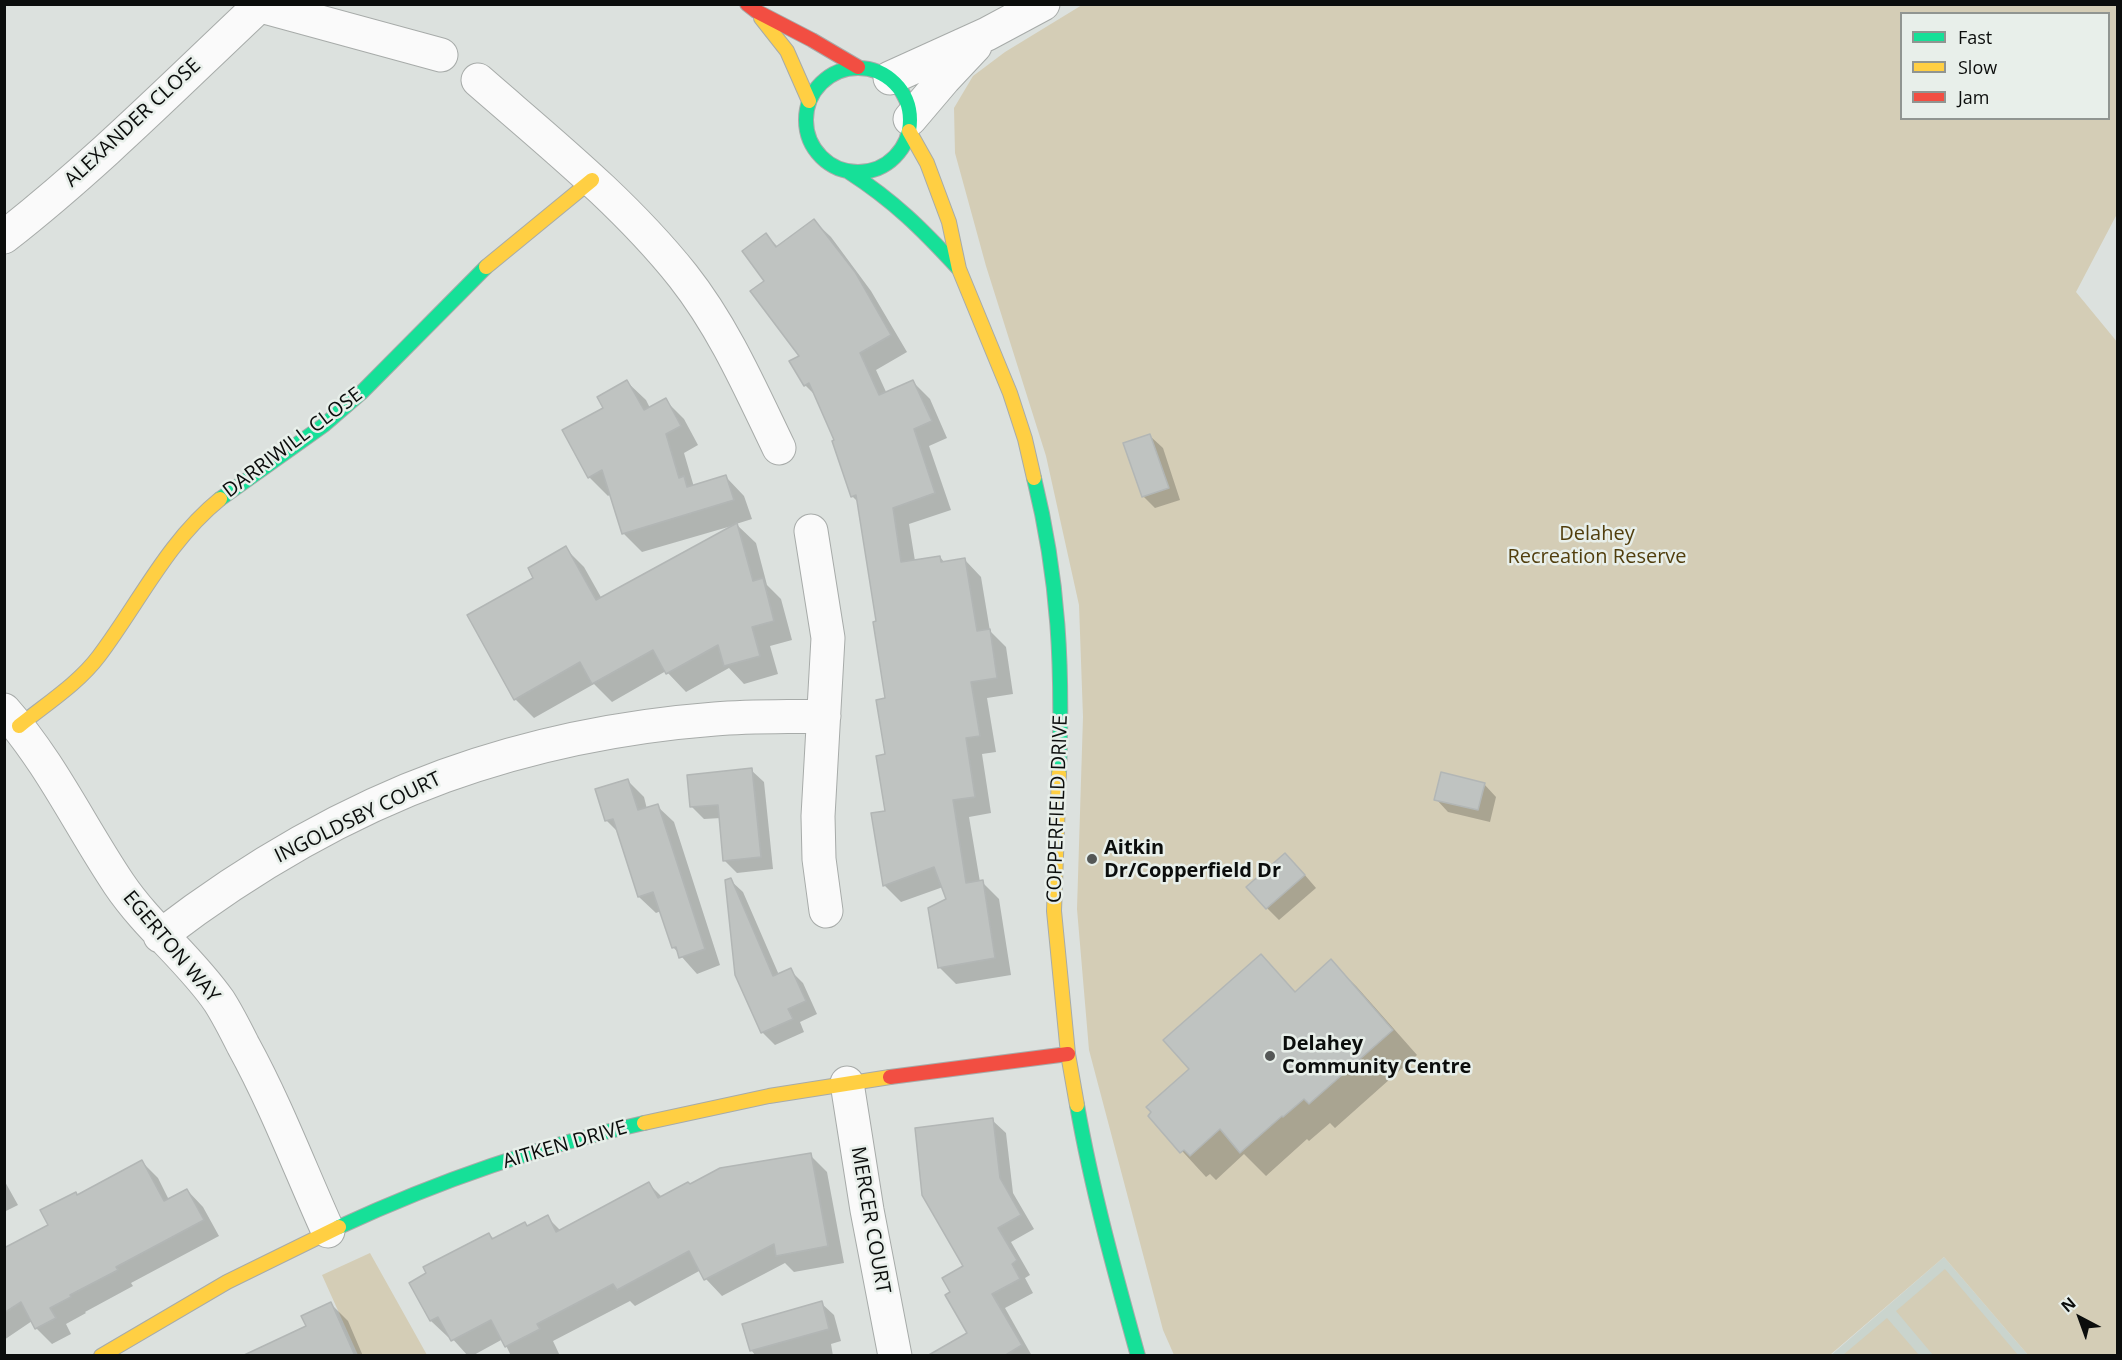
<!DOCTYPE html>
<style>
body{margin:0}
#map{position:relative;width:2122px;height:1360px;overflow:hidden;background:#dce1de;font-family:"Open Sans",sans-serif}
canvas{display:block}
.frame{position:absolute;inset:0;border:6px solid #0b0d0c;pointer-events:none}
.legend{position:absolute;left:1900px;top:12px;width:210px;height:108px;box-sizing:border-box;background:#e8efea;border:2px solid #909591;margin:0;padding:8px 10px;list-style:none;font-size:18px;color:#0b0d0c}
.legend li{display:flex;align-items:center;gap:12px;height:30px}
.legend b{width:30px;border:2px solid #909591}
.north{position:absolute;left:2050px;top:1288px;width:60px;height:60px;-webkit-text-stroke:4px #e8efea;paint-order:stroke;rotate:319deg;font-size:16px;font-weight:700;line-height:24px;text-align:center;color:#0b0d0c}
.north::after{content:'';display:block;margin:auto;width:21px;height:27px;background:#0b0d0c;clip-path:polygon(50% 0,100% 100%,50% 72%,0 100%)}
</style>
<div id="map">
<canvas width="2122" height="1360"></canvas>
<div class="frame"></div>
<ul class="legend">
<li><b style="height:8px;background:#16e098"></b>Fast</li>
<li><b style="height:8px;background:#ffcf43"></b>Slow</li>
<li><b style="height:8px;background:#f24e42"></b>Jam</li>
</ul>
<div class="north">N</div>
</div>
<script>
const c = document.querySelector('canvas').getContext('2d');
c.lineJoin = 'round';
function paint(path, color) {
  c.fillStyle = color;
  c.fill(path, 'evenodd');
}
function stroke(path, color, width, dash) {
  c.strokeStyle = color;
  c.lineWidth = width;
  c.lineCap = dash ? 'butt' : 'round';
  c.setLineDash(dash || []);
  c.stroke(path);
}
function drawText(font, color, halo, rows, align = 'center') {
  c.font = font + ' "Open Sans",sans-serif';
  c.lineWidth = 5;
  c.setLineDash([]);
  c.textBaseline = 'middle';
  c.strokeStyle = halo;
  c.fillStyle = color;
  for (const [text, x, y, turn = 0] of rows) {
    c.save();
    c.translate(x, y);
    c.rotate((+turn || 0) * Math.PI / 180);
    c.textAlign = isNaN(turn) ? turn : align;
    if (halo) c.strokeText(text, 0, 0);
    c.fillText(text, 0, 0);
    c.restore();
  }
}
const built = new Path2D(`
 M1944,1257L2028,1355L1830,1356Z`);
const green = new Path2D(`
 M1082,5H2117V214L2076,292L2118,343L2117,1355H2028L1944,1257L1830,1355H1174L1163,1330L1089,1050L1077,909L1083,717L1079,605L1046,456L986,266L955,153L954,108L973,76L1005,52ZM1902,14H2108V118H1902Z
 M370,1253L427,1355H358L322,1275Z
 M1945,1269L2018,1355H1933L1896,1311Z
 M1887,1318L1919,1355H1843Z`);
const shadow = new Path2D(`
 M814,221L831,237L871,291L907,352L876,370L887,394L913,382L930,399L947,438L929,446L951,510L909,524L915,561L940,557L945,563L965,560L981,577L990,631L1006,647L1013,694L987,698L996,752L982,754L991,813L969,817L980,882H982L999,899L1011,975L956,984L939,967L948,900L943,887L901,902L884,885L887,812V699L878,623L858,502L852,496L836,440L817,397L805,385L801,356L766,281V235L778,247Z
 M627,382L646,400L650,408L665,400L684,419L698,445L684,453L694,487L726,477L744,496L752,519L736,524L756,543L767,585L781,599L792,640L770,646L778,674L744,684L729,668L686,692L666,671L612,702L594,684L534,718L515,699L535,578L565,548L584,567L602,599L735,525L642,552L623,533L611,494L608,496L589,477L605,409Z
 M1150,436L1163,448L1180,500L1155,508L1143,496Z
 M751,770L764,782L773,869L737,873L725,861L721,818L704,819L692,807Z
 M628,781L644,797L647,809L657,806L674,822L720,965L697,974L673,947L661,911L656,913L639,897L619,833L606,820Z
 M1484,784L1496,797L1490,822L1448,812L1436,799Z
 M1298,867L1316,888L1279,920L1267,908Z
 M730,880L743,892L779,975L790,970L803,983L817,1014L800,1022L804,1032L775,1045L762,1032Z
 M1261,956L1296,993L1331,962L1356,986L1417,1055L1335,1128L1330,1123L1309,1141L1307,1139L1266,1176L1244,1154L1216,1180L1210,1174L1206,1177L1150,1116L1191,1069Z
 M992,1120L1006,1133L1013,1193L1034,1229L1011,1242L1030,1275L1025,1278L1033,1293L1005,1308L1032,1356H954L969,1333L952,1292L965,1267Z
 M810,1155L827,1172L844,1263L794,1272L785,1263L722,1296L706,1279L701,1270L635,1306L630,1301L553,1341L560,1356H511L503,1339L472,1356H468L450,1336L448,1337L431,1321L489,1234L494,1239L524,1223L528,1227L547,1217L561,1231L649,1184L662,1197L690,1186Z
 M142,1162L158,1178L169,1200L187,1190L203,1207L219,1236L131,1283L133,1286L85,1312L86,1313L66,1324L71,1334L52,1344L36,1328L32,1321L4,1340V1250L50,1225L76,1194L78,1196Z
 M4,1180L18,1205L4,1212Z
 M821,1303L834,1315L841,1341L831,1344L833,1356H756L751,1350Z
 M331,1304L348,1321L363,1356H256L308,1327Z`);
const building = new Path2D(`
 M814,219L855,272L891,335L860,353L879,395L913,380L932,421L914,429L935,493L893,508L901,562L940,556L941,562L965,558L977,631L990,629L997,678L971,682L980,736L966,738L975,797L953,800L966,883L983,880L995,958L938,968L928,908L946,899L934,867L883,886L871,813L885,811L876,756L885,754L876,700L885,698L873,622L876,621L856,495L851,497L832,441L834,440L809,383L804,386L789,361L799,356L750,291L764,281L742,251L766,233L776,247Z
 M627,380L644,410L666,398L681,426L666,434L679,478L684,476L687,487L726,475L734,500L622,534L602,470L588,478L562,430L603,408L597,397Z
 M1150,434L1169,488L1142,497L1123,443Z
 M737,523L753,581L763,578L774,621L752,627L760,656L724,666L718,645L666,674L653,650L592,684L580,662L514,700L467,615L533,578L528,568L566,546L596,600Z
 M752,768L761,857L723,861L718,805L690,807L687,775Z
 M1441,772L1485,783L1478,810L1434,800Z
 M628,779L638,810L658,804L705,949L679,958L676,947L672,948L653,892L638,897L613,819L605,821L595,789Z
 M1285,853L1305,875L1266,909L1246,887Z
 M731,878L773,976L791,968L806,1001L788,1009L793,1019L761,1033L735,975L725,880Z
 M1261,954L1295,992L1331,959L1393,1030L1309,1104L1304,1099L1283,1117L1282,1116L1240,1153L1220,1129L1190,1156L1184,1150L1180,1153L1148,1116L1151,1112L1146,1107L1189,1069L1163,1040Z
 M993,1118L1000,1178L1021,1215L998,1228L1017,1260L1012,1264L1020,1279L992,1294L1022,1345L1004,1356H927L967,1333L945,1295L950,1292L942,1278L963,1266L922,1195L915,1128Z
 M811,1153L828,1246L776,1256L774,1244L704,1280L689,1251L617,1290L613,1284L537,1324L540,1329L505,1347L491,1320L451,1341L438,1317L430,1321L409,1283L426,1273L423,1267L489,1233L492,1239L525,1222L527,1226L548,1215L556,1232L649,1182L658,1198L688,1182L690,1184L720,1168Z
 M142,1160L164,1201L187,1189L204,1220L116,1267L118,1270L70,1295L71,1297L50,1308L56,1318L35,1329L21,1302L4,1313V1248L48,1225L40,1210L76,1192L77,1195Z
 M822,1301L829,1329L750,1351L742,1324Z
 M331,1302L355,1356H242L306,1326L301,1316Z`);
const street = new Path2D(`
 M254,4L441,55
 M890,78L987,34L1043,4
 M478,80C549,142 624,202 683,276C724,328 750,388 779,448
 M910,119L944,79L975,46
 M4,237C95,166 176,84 259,6
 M811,531L828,638L818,816L819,859L826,911
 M4,710C51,763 80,826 119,884C148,927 190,959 219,1001C228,1015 236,1031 243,1045C276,1105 300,1169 328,1231
 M160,936C246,870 342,813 444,776C530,745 624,726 715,719C751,716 788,717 824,716
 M847,1083L867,1210L895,1356`);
const fast = new Path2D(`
 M806 120a52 52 0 1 1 104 0a52 52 0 1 1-104 0Z
 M849,172C894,201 922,229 958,268
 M1034,478C1059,579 1063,669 1059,773
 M220,499L324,425L361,393L486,267
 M1077,1105C1092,1190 1115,1273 1138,1356
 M339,1227C436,1182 539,1146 644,1123`);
const slow = new Path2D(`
 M761,18L787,51L809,101
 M909,131L927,163L949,222L959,269L1010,393L1025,439L1034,478
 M486,267L592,180
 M19,726C46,704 78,684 99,656C139,603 167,542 220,499
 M1059,773L1054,911L1068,1054L1077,1105
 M644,1123L769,1096L890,1077
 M101,1356L227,1282L339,1227`);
const jam = new Path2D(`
 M747,4L756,11L812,40L858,67
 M890,1077L1068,1054`);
const markers = [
 [1092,859,6,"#545756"],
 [1270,1056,6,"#545756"]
];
const streetNames = [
 ["ALEXANDER CLOSE",133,123,-43],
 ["DARRIWILL CLOSE",293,443,-37],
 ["COPPERFIELD DRIVE",1058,809,-88],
 ["INGOLDSBY COURT",358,818,-26],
 ["EGERTON WAY",171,947,50],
 ["AITKEN DRIVE",565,1145,-16],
 ["MERCER COURT",870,1220,80]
];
const parkNames = [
 ["Delahey",1597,534],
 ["Recreation Reserve",1597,557]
];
const poiNames = [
 ["Aitkin",1104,848],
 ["Dr/Copperfield Dr",1104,871],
 ["Delahey",1282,1044],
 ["Community Centre",1282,1067]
];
paint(built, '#cad4cd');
paint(green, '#d4cdb6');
paint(shadow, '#0003');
paint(building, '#bfc3c1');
stroke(building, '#b2b6b5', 1.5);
stroke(street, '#a7aba9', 35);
stroke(fast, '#a7aba9', 16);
stroke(slow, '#a7aba9', 16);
stroke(jam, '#a7aba9', 16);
stroke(street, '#fafafa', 33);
stroke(fast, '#16e098', 14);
stroke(slow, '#ffcf43', 14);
stroke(jam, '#f24e42', 14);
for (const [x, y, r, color] of markers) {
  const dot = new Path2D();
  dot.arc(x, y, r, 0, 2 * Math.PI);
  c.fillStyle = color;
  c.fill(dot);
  stroke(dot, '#e8efea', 2);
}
drawText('20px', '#0b0d0c', '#e8efea', streetNames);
drawText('20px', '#513e0d', '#e8efea', parkNames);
drawText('bold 20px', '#0b0d0c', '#e8efea', poiNames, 'left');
</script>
